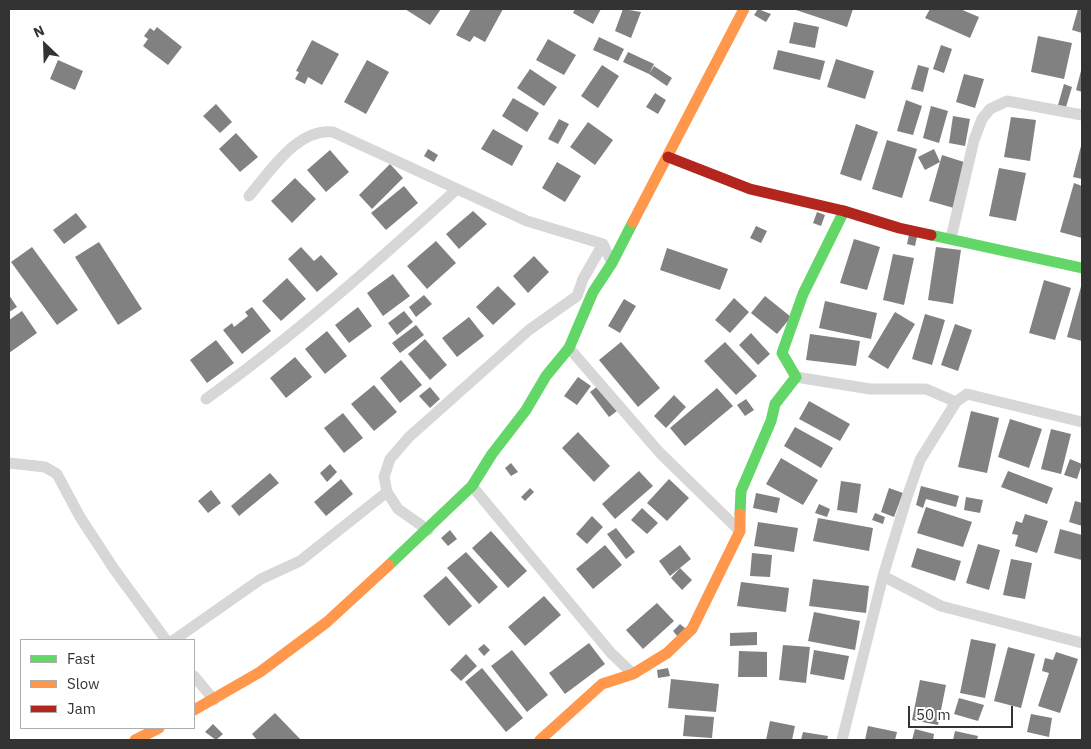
<!DOCTYPE html>
<style>
body{margin:0}
#map{position:relative;width:1091px;height:749px;overflow:hidden;background:#fff;font-family:"IBM Plex Sans",sans-serif}
canvas{display:block}
.frame{position:absolute;inset:0;border:10px solid #333;pointer-events:none}
.legend{position:absolute;left:20px;top:639px;width:175px;height:90px;box-sizing:border-box;background:#fff;border:1px solid #adadad;margin:0;padding:6px 9px;list-style:none;font-size:15px;color:#333}
.legend li{display:flex;align-items:center;gap:10px;height:25px}
.legend b{width:25px;border:1px solid #adadad}
.north{position:absolute;left:20px;top:20px;width:50px;height:50px;-webkit-text-stroke:4px #fff;paint-order:stroke;rotate:336deg;font-size:14px;font-weight:700;line-height:20px;text-align:center;color:#333}
.north::after{content:'';display:block;margin:auto;width:18px;height:22px;background:#333;clip-path:polygon(50% 0,100% 100%,50% 72%,0 100%)}
.scale{position:absolute;left:908px;top:706px;width:105px;height:22px;box-sizing:border-box;border:2px solid #333;border-top:0;padding-left:6px;font-size:15px;line-height:18px;white-space:nowrap;color:#333;-webkit-text-stroke:4px #fff;paint-order:stroke}
</style>
<div id="map">
<canvas width="1091" height="749"></canvas>
<div class="frame"></div>
<ul class="legend">
<li><b style="height:6px;background:#63d668"></b>Fast</li>
<li><b style="height:6px;background:#ff974d"></b>Slow</li>
<li><b style="height:6px;background:#b3261e"></b>Jam</li>
</ul>
<div class="north">N</div>
<div class="scale">50 m</div>
</div>
<script>
const c = document.querySelector('canvas').getContext('2d');
c.lineJoin = 'round';
function paint(path, color) {
  c.fillStyle = color;
  c.fill(path, 'evenodd');
}
function stroke(path, color, width, dash) {
  c.strokeStyle = color;
  c.lineWidth = width;
  c.lineCap = dash ? 'butt' : 'round';
  c.setLineDash(dash || []);
  c.stroke(path);
}
const building = new Path2D(`
 M405,9H441L430,25Z
 M471,9H503L485,42L474,36L470,42L456,35Z
 M575,9H601L593,24L573,13Z
 M623,9L641,12L631,38L615,31Z
 M758,9L771,14L766,22L754,15Z
 M793,9H853L847,27Z
 M930,9H960L979,17L970,38L925,18Z
 M1078,9H1082V33L1072,30Z
 M794,22L819,27L815,48L789,43Z
 M157,27L182,47L168,65L143,46L148,39L144,36L150,28L154,31Z
 M1038,36L1072,43L1064,79L1031,72Z
 M599,37L624,49L618,61L593,50Z
 M548,39L576,55L564,75L536,60Z
 M312,40L339,54L322,85L308,77L305,84L295,79L299,72L296,71Z
 M941,45L952,49L944,73L933,69Z
 M778,50L825,61L820,80L773,69Z
 M628,52L654,64L649,74L623,62Z
 M836,59L874,71L865,99L827,87Z
 M58,60L83,71L75,90L50,79Z
 M367,60L389,72L366,114L344,102Z
 M602,65L619,76L598,108L581,96Z
 M918,65L929,68L923,92L911,89Z
 M654,66L672,78L667,86L649,74Z
 M1082,67V92L1076,90Z
 M530,69L557,87L544,106L517,88Z
 M964,74L984,79L975,108L956,102Z
 M1064,84L1072,87L1066,107L1058,105Z
 M655,93L666,100L658,114L646,107Z
 M513,98L539,113L527,132L502,116Z
 M906,100L922,106L913,135L897,131Z
 M216,104L232,122L220,133L203,116Z
 M931,106L948,111L939,143L923,138Z
 M953,116L970,119L965,146L949,143Z
 M1011,117L1036,120L1030,161L1004,157Z
 M559,119L569,124L558,144L548,139Z
 M588,122L613,140L595,165L570,147Z
 M856,124L878,132L861,181L840,174Z
 M493,129L523,146L512,166L481,149Z
 M236,133L258,157L240,172L219,149Z
 M887,140L917,149L902,198L872,189Z
 M1082,142V179L1073,177Z
 M428,149L438,155L434,162L424,156Z
 M934,149L940,162L925,170L918,157Z
 M330,150L349,172L326,192L307,170Z
 M942,155L967,163L954,208L929,201Z
 M557,162L581,176L565,202L542,188Z
 M390,164L403,178L372,209L359,195Z
 M999,168L1026,173L1016,221L989,216Z
 M295,178L316,199L292,223L271,201Z
 M1074,183L1082,186V238L1060,232Z
 M404,186L418,203L386,230L371,213Z
 M473,211L487,224L459,249L446,234Z
 M817,212L825,215L821,226L813,223Z
 M76,213L87,227L64,244L53,230Z
 M756,226L767,231L761,243L750,238Z
 M910,230L918,232L915,246L907,244Z
 M854,239L880,247L867,290L840,283Z
 M436,241L456,263L427,289L407,266Z
 M99,242L142,309L118,325L75,257Z
 M32,247L78,310L57,325L11,262Z
 M301,247L314,261L321,255L338,274L317,292L288,259Z
 M936,247L961,250L953,304L928,300Z
 M667,248L728,269L720,290L660,270Z
 M893,254L914,258L904,305L883,300Z
 M534,256L549,272L528,293L513,276Z
 M393,274L410,296L383,316L367,293Z
 M287,278L306,299L281,321L262,301Z
 M1044,280L1071,288L1055,340L1029,333Z
 M1082,283V341L1067,337Z
 M498,286L516,304L493,325L476,307Z
 M9,295L17,307L9,312Z
 M424,295L432,304L416,317L409,307Z
 M765,296L791,317L777,334L751,313Z
 M734,298L749,312L730,333L715,320Z
 M624,299L636,306L620,333L608,326Z
 M825,301L877,313L871,339L819,328Z
 M252,307L271,331L242,354L223,330L232,323L234,327L248,316L245,312Z
 M358,307L372,326L349,343L335,325Z
 M22,311L37,333L9,353V320Z
 M404,311L413,322L397,335L388,323Z
 M895,312L915,324L888,369L868,357Z
 M925,314L945,320L932,365L912,359Z
 M469,317L484,336L457,357L442,338Z
 M955,324L972,330L958,371L941,365Z
 M416,325L424,335L400,353L392,343Z
 M327,331L347,356L325,374L305,349Z
 M751,333L770,354L758,365L739,345Z
 M810,334L860,341L856,366L806,360Z
 M425,339L447,365L430,380L408,354Z
 M216,340L234,363L207,383L190,360Z
 M621,342L660,388L638,407L599,360Z
 M725,342L757,376L736,395L704,361Z
 M295,357L312,377L286,398L270,378Z
 M401,360L422,385L400,403L380,378Z
 M578,377L591,386L577,405L564,396Z
 M374,385L397,412L374,431L351,404Z
 M598,386L617,411L609,417L590,392Z
 M430,387L440,399L430,408L419,396Z
 M717,388L733,406L685,446L670,428Z
 M674,395L686,407L666,428L654,416Z
 M746,399L754,410L745,416L737,405Z
 M809,401L850,424L840,441L799,419Z
 M971,411L999,418L987,473L958,467Z
 M343,413L363,438L344,453L324,428Z
 M1010,419L1042,429L1029,468L998,457Z
 M795,427L833,448L821,468L784,446Z
 M1051,429L1071,434L1061,474L1041,469Z
 M578,432L610,466L594,482L562,448Z
 M781,458L818,480L803,505L766,484Z
 M1070,459L1082,464L1077,479L1064,475Z
 M511,463L518,472L511,476L505,468Z
 M330,464L337,472L327,482L320,473Z
 M639,471L653,486L615,519L602,504Z
 M1008,471L1053,488L1047,504L1001,487Z
 M270,473L279,483L239,516L231,506Z
 M341,479L353,494L326,516L314,502Z
 M669,479L689,498L667,521L647,503Z
 M841,481L861,484L857,513L837,510Z
 M921,486L959,496L956,507L926,499L923,508L916,505Z
 M530,488L534,492L525,501L521,497Z
 M889,488L903,493L894,517L881,512Z
 M211,490L221,503L208,513L198,501Z
 M756,493L780,498L777,513L753,508Z
 M966,497L983,500L980,513L964,510Z
 M1075,501L1082,503V526L1069,522Z
 M819,504L830,509L827,517L815,513Z
 M926,507L972,522L963,547L917,533Z
 M642,508L658,523L647,534L631,520Z
 M875,513L885,517L883,524L872,520Z
 M1025,514L1048,521L1037,553L1015,546L1018,535L1012,534L1016,521L1022,523Z
 M592,516L603,527L587,544L576,534Z
 M818,518L873,528L869,551L813,541Z
 M758,522L798,528L794,552L754,546Z
 M616,528L635,552L626,559L607,534Z
 M1060,529L1082,535V560L1054,553Z
 M450,530L457,539L448,546L441,538Z
 M491,531L527,571L508,588L472,548Z
 M978,544L1000,550L989,590L966,583Z
 M605,545L622,565L593,589L576,569Z
 M680,545L691,559L670,576L659,561Z
 M917,548L961,561L955,581L911,567Z
 M466,552L498,587L479,604L447,568Z
 M752,553L772,555L770,577L750,576Z
 M1011,559L1032,563L1025,599L1003,595Z
 M680,568L692,580L682,590L671,578Z
 M446,576L472,606L449,626L423,596Z
 M813,579L869,586L866,613L809,606Z
 M741,582L789,588L786,612L737,606Z
 M544,596L561,615L525,646L508,627Z
 M657,603L674,621L643,649L626,630Z
 M814,612L860,621L855,650L808,641Z
 M680,624L686,629L678,637L673,631Z
 M757,632V645L730,646V633Z
 M971,639L996,644L985,698L960,693Z
 M589,643L605,664L565,694L549,673Z
 M484,644L490,650L484,656L478,649Z
 M783,645L810,647L806,683L779,680Z
 M1008,647L1035,654L1021,708L994,701Z
 M512,650L548,695L527,712L491,666Z
 M814,650L849,656L844,680L810,674Z
 M739,651L767,652V677H738Z
 M1056,652L1078,659L1060,713L1038,706L1049,673L1042,671L1045,658L1053,660Z
 M466,654L477,666L461,681L450,670Z
 M482,668L523,718L506,732L465,682Z
 M668,668L670,676L658,678L657,670Z
 M671,679L719,684L716,712L668,708Z
 M920,680L946,685L938,725L912,720Z
 M959,698L984,705L978,721L954,714Z
 M275,713L301,740H257L252,734Z
 M1031,714L1052,718L1049,737L1027,732Z
 M685,715L714,717L712,738L683,736Z
 M770,721L795,726L792,740H766Z
 M213,724L223,734L216,740L205,732Z
 M868,726L897,732L895,740H865Z
 M915,729L934,734L933,740H912Z
 M955,731L978,736L977,740H953Z
 M803,732L828,736L827,740H801Z`);
const street = new Path2D(`
 M249,196C270,172 297,128 333,132L527,221L603,244L612,263
 M951,238L974,140L982,119L990,109L1007,101L1082,115
 M569,348L660,453L740,531
 M796,377L870,389H926L956,402L967,394L1082,422
 M206,399C295,335 376,263 457,189
 M9,463L45,467L57,474L80,517L114,569L166,640
 M472,486L611,653L633,674
 M428,530L398,509L387,492L384,477L390,459L409,437L529,330L577,296L583,279L603,244
 M883,576L941,606L1082,643
 M174,640L261,579L300,561L387,492
 M194,676L214,700
 M842,740L883,576L907,497L920,460L956,402`);
const fast = new Path2D(`
 M931,235L1082,268
 M740,514L741,491L771,421L775,404L796,377L782,353L803,294L844,211
 M389,565L472,486L492,454L526,410L546,376L569,348L593,292L612,263L633,222`);
const slow = new Path2D(`
 M633,222L744,9
 M194,710L260,672L327,622L389,565
 M135,740L159,728
 M540,740L602,684L633,674L667,653L692,629L740,531V514`);
const jam = new Path2D(`
 M668,157L750,189L844,211L899,228L931,235`);
paint(building, '#818181');
stroke(street, '#d7d7d7', 11);
stroke(fast, '#63d668', 11);
stroke(slow, '#ff974d', 11);
stroke(jam, '#b3261e', 11);
</script>
